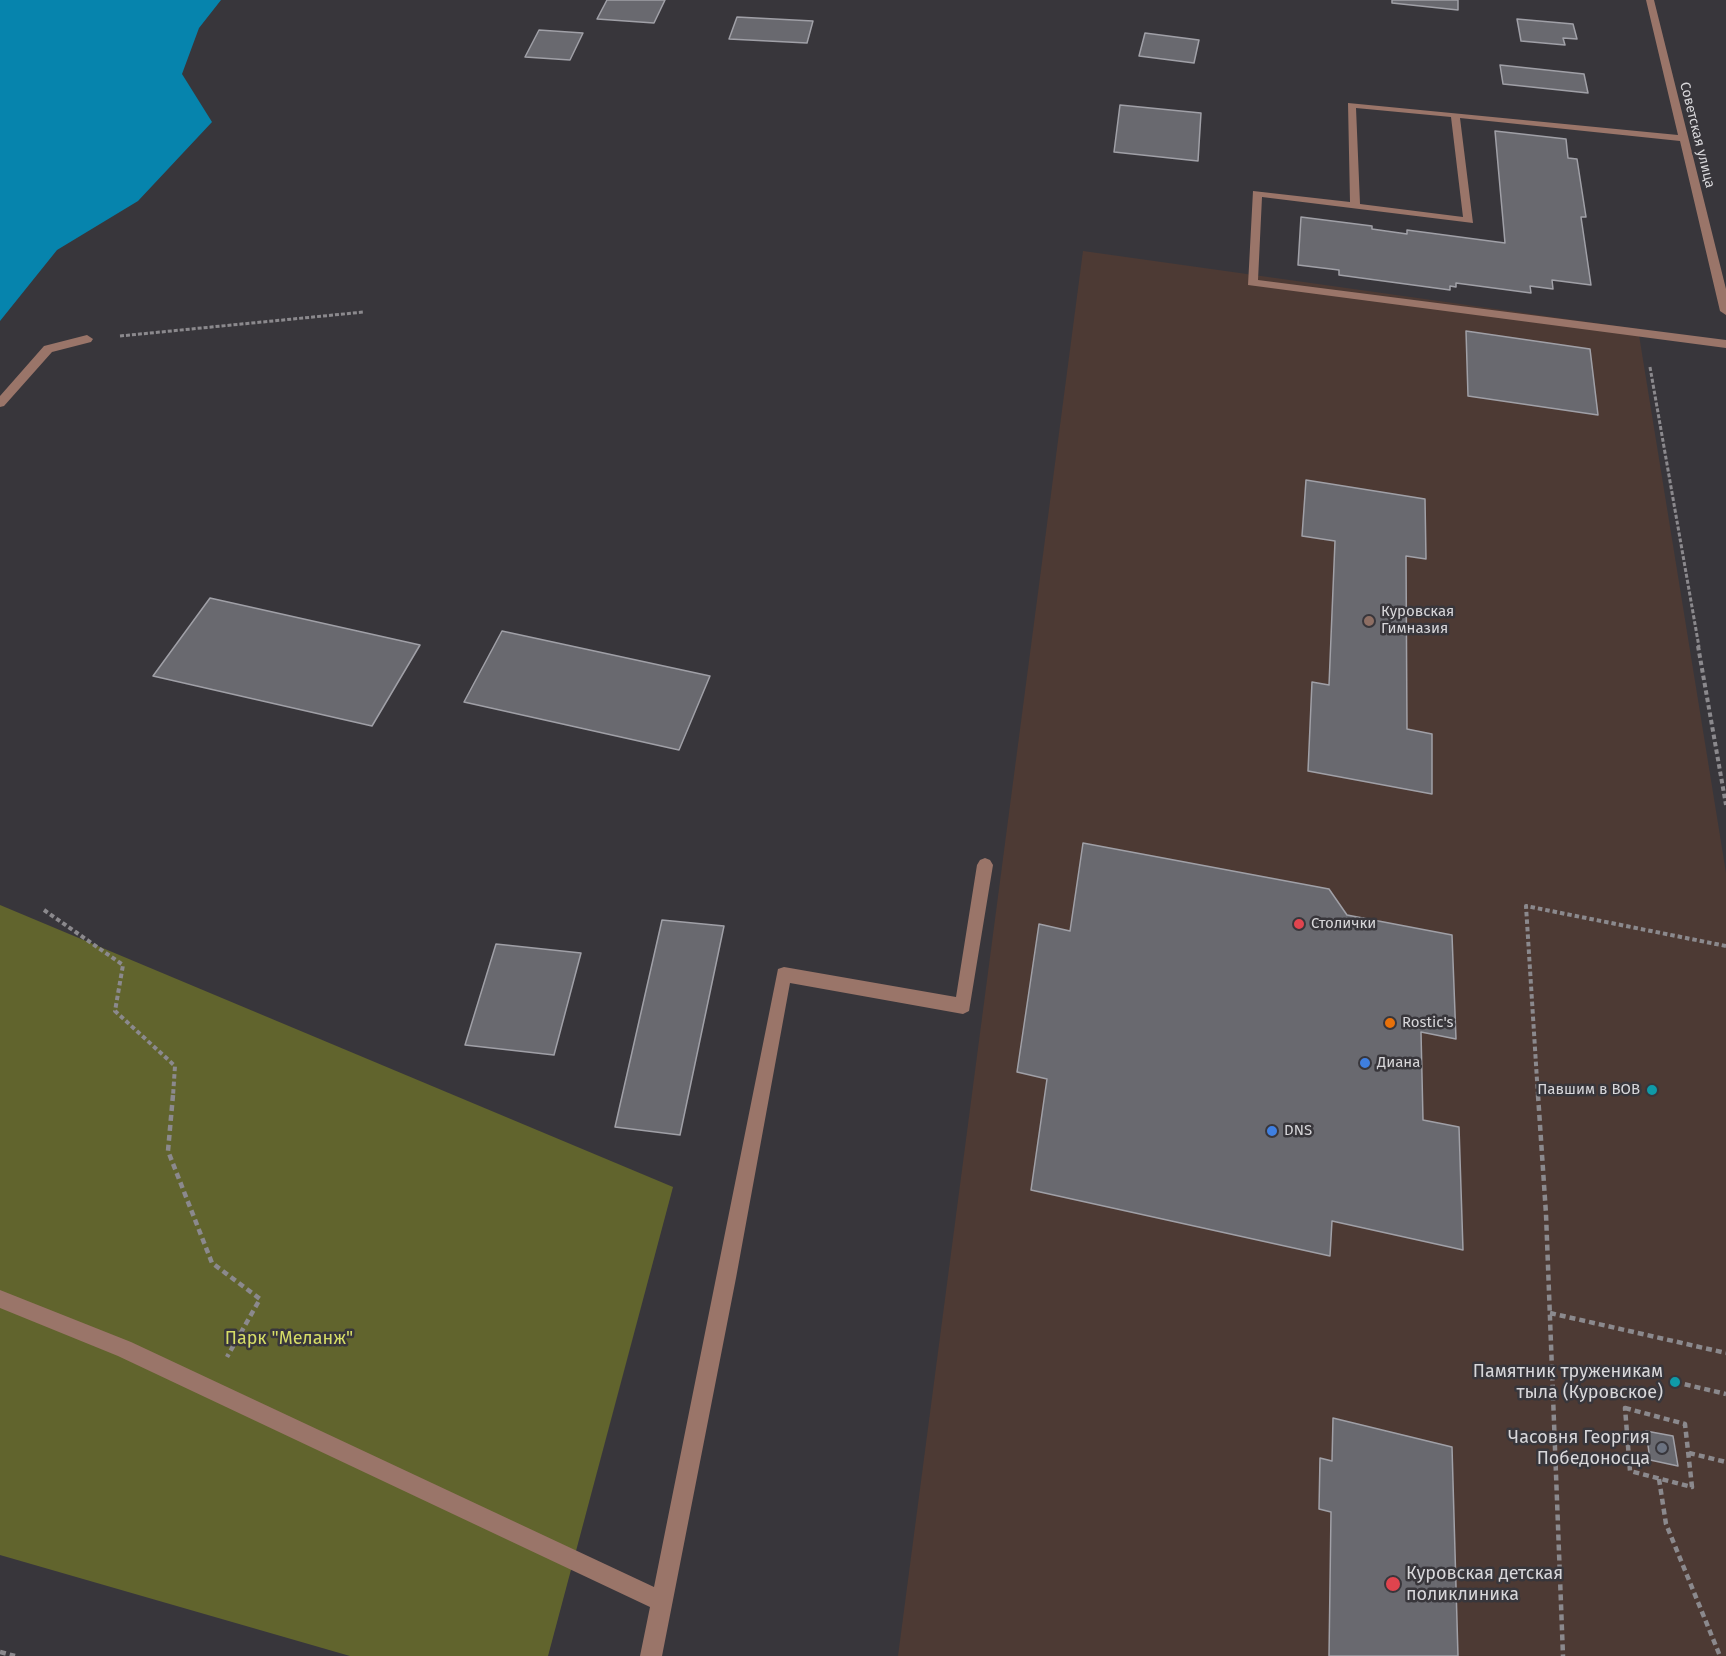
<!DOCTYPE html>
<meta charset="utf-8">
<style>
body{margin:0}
canvas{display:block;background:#38363b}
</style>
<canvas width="1726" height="1656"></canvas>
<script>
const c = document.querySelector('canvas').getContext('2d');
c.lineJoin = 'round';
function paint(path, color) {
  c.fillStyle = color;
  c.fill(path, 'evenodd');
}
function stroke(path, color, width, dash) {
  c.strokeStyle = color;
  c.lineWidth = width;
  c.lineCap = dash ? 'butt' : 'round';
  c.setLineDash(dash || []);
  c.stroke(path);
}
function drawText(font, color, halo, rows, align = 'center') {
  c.font = font + ' "Fira Sans",sans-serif';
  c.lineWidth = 5;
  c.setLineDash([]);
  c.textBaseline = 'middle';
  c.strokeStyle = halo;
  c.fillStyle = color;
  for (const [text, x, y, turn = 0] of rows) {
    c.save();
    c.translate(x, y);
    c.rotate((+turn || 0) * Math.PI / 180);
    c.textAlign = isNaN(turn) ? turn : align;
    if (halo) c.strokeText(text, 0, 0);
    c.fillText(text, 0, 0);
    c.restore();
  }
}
const commercial = new Path2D(`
 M1083,251L1638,329L1726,873V1656H898Z`);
const green = new Path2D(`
 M0,905L673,1187L548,1656H350L0,1555Z`);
const water = new Path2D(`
 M0,0H221L199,28L182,74L212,122L138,201L57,250L0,321Z`);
const building = new Path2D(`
 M607,0H665L654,23L597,19Z
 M1392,0H1458V10L1392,3Z
 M737,17L813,21L807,43L729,39Z
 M1517,19L1573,24L1577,39L1563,38L1565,45L1521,41Z
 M539,30L583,33L570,60L525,57Z
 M1145,33L1199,40L1194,63L1139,56Z
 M1500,65L1584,74L1588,93L1503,84Z
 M1120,105L1201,113L1198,161L1114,152Z
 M1495,131L1566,139L1568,158L1577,159L1586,217H1581L1591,285L1552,280L1553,289L1530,286L1531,293L1456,283V287L1450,286V290L1339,275V270L1298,265L1301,217L1372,226V229L1407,234V230L1505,243Z
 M1466,331L1590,349L1598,415L1468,396Z
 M1306,480L1425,499L1426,559L1406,556L1407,729L1432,734V794L1308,771L1312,682L1329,685L1335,541L1302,536Z
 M210,598L420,645L372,726L153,676Z
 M502,631L710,676L679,750L464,702Z
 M1083,843L1329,889L1347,915L1452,935L1456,1039L1421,1032L1423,1120L1459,1127L1463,1250L1332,1221L1330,1256L1031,1190L1047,1079L1017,1072L1039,924L1070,931Z
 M662,920L724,926L680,1135L615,1127Z
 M496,944L581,953L554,1055L465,1045Z
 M1333,1418L1452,1447L1458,1656H1329L1331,1512L1319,1509L1320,1458L1332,1461Z
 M1646,1431L1673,1436L1678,1466L1650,1460Z`);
const pathFar2 = new Path2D(`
 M120,336L364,312
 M1650,367L1699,647`);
const pathFar1 = new Path2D(`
 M1698,646L1726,805
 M44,910L123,965L115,1011L175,1066L173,1096
 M1538,1096L1526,906L1726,946`);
const path = new Path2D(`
 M173,1095L168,1151L212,1263L260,1299L227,1357
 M1538,1095L1546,1214L1563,1656
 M1550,1313L1726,1353
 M1675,1382L1726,1394
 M1625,1408L1685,1424L1692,1487L1630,1471Z
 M1689,1453L1726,1462
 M1659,1479L1666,1524L1720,1656
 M0,1652L15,1656`);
const minor = new Path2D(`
 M1646,0H1654L1726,289V315L1720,311L1680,141L1460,118L1473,223L1262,197L1258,280L1726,340V348L1248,285L1253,191L1350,202L1348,103L1678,135ZM1356,108L1451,117L1463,217L1360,204Z
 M87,335L93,339L91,342L52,352L4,406L0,407V396L44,346Z
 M985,858L990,860L993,865L969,1011L963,1014L790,983L736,1278L662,1656H640L650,1607L118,1356L0,1308V1290L131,1342L654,1587L778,969L784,967L956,997L977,865L980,860Z`);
const markers = [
 [1369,621,6,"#8d6e63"],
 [1299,924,6,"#e0444e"],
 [1390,1023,6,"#e8710a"],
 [1365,1063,6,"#3f7fe0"],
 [1652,1090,6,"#0f9aa8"],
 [1272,1131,6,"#3f7fe0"],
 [1675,1382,6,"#0f9aa8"],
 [1662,1448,6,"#6b7280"],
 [1393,1584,8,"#e0444e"]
];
const farStreetnames = [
 ["Советская улица",1697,135,76]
];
const poiNames = [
 ["Куровская",1381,612],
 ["Гимназия",1381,629],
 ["Столички",1311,924],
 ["Rostic's",1402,1023],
 ["Диана",1377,1063],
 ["Павшим в ВОВ",1640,1090,"right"],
 ["DNS",1284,1131]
];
const nearParknames = [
 ["Парк \"Меланж\"",289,1339]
];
const nearPoinames = [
 ["Памятник труженикам",1663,1372],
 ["тыла (Куровское)",1663,1393],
 ["Часовня Георгия",1650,1438],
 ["Победоносца",1650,1459],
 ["Куровская детская",1406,1574,"left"],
 ["поликлиника",1406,1595,"left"]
];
paint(commercial, '#4d3a34');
paint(green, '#61642d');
paint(water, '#0684ad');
paint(building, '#69696f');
stroke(building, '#a0a0a7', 1.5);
stroke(pathFar2, '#8b898d', 3, [4, 2]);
stroke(pathFar1, '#8b898d', 4, [4.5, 3]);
stroke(path, '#8b898d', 4.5, [6, 4]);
paint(minor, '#9a7569');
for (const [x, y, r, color] of markers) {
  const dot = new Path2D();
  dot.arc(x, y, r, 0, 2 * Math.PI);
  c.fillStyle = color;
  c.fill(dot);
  stroke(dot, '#38363b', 2);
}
drawText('14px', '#d8d7da', '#38363b', farStreetnames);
drawText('15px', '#d8d7da', '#38363b', poiNames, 'left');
drawText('18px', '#d6dd67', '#38363b', nearParknames);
drawText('18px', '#d8d7da', '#38363b', nearPoinames, 'right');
</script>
